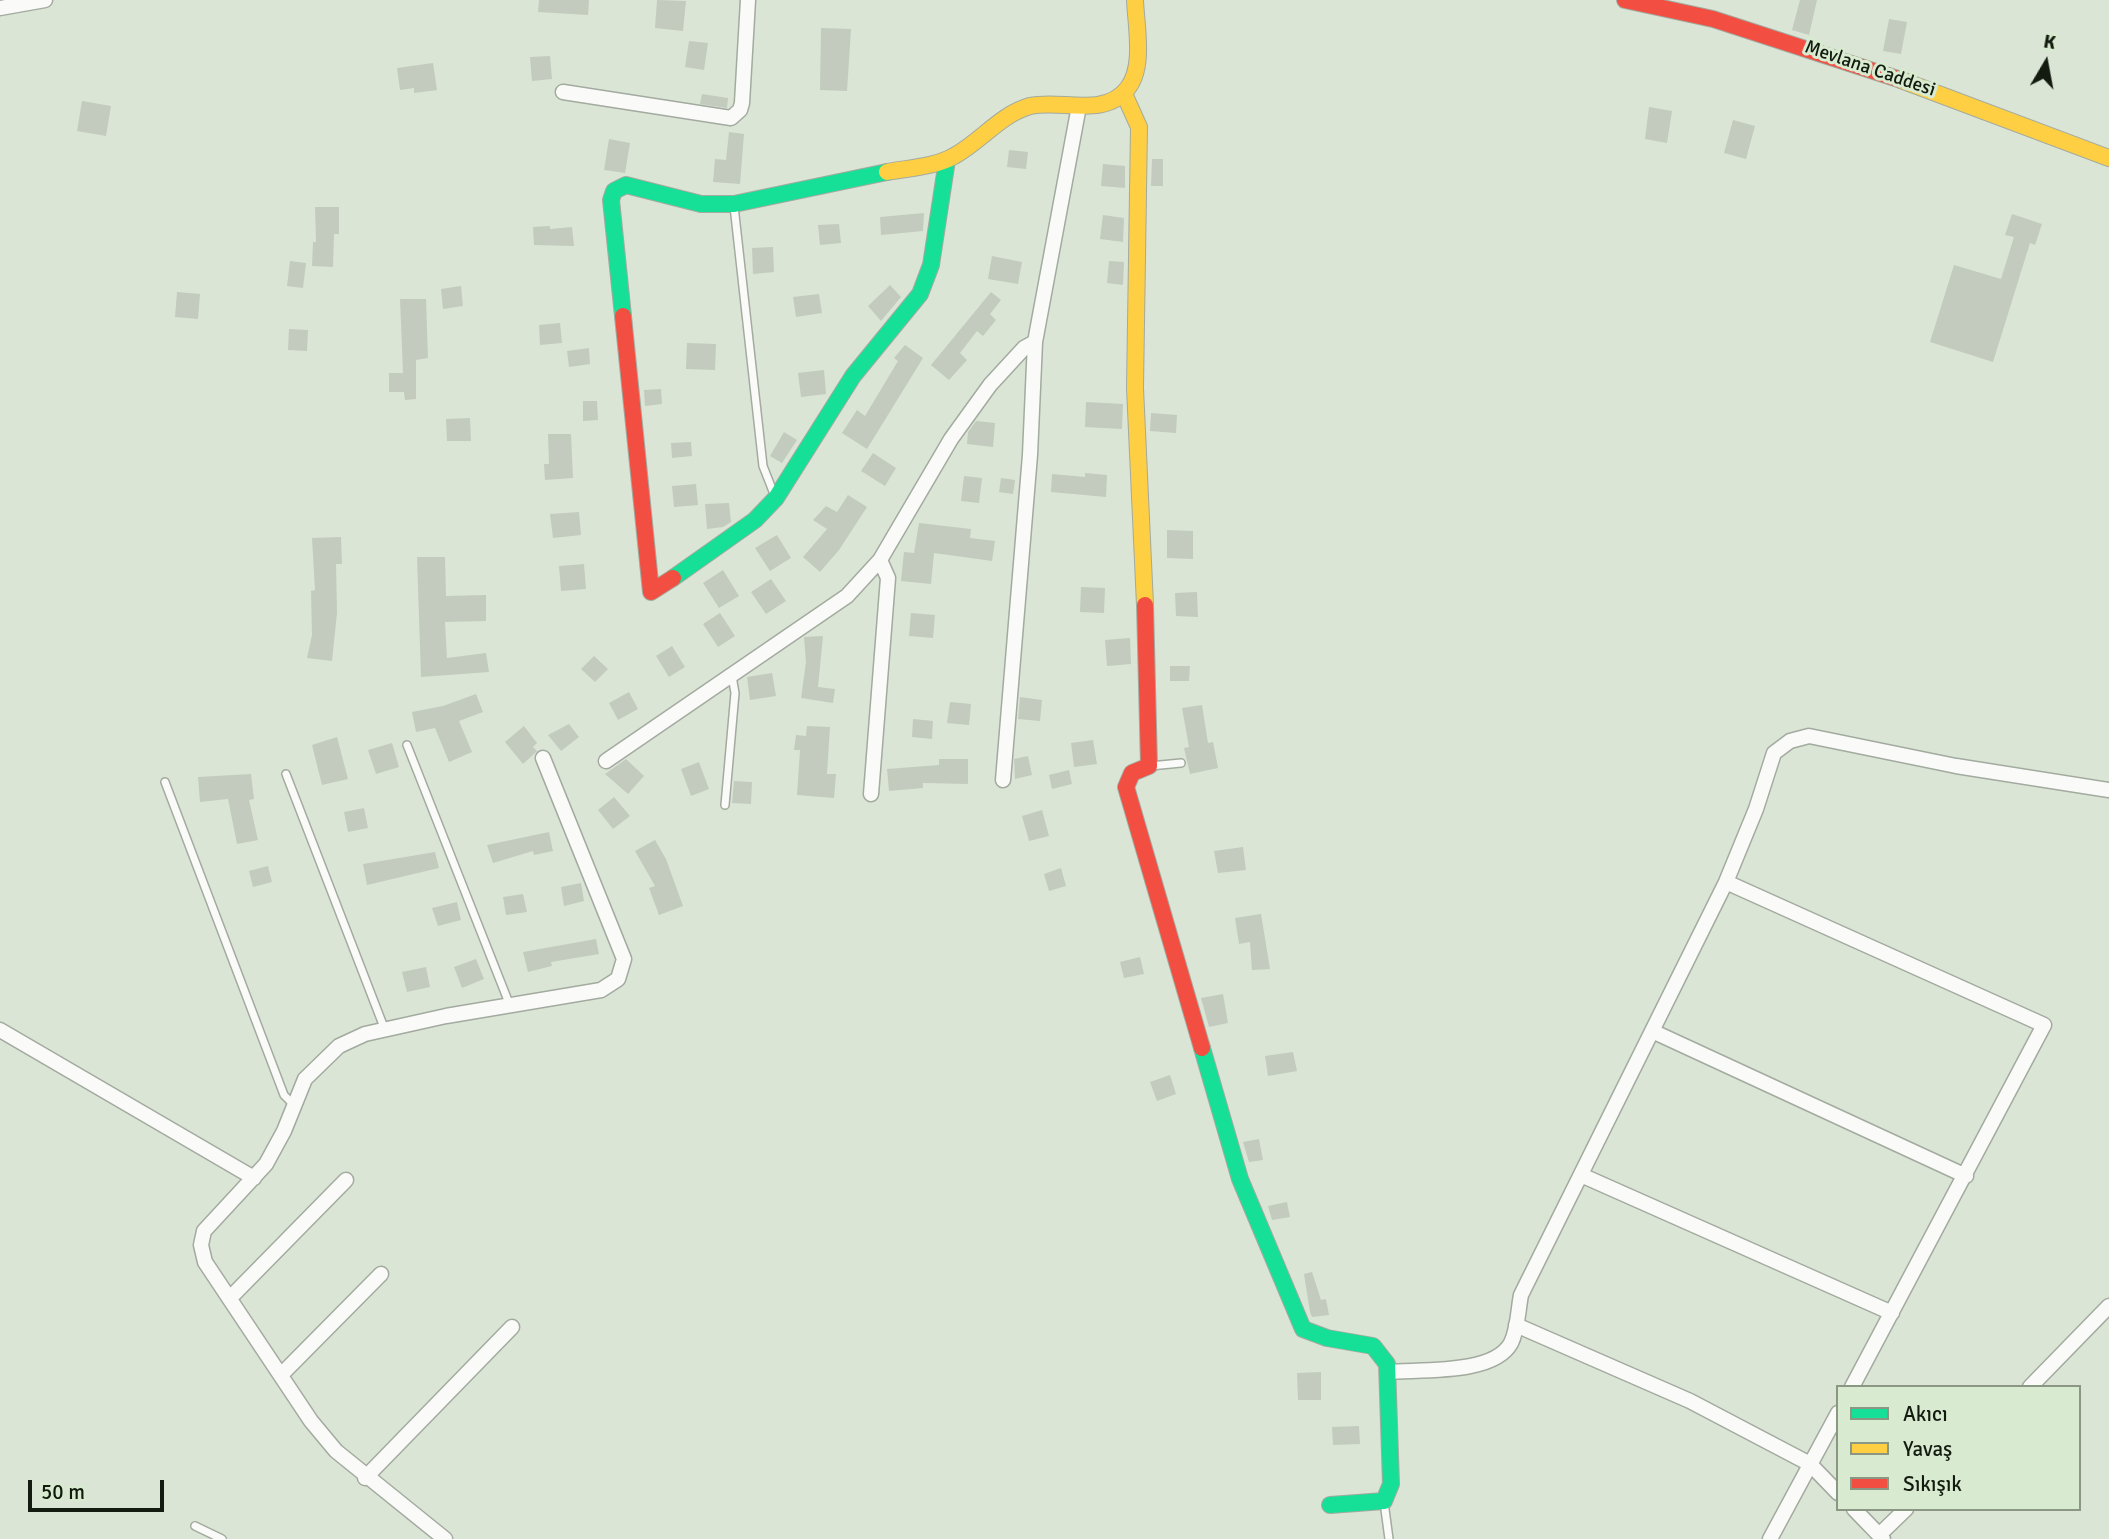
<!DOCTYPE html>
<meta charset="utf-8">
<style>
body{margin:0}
#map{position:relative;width:2109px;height:1539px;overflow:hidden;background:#dbe5d6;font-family:Signika,sans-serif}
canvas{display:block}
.legend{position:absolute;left:1836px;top:1385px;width:245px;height:126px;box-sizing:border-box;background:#d8ebd0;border:2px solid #899783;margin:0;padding:9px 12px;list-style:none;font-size:21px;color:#131a10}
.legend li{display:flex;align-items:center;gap:14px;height:35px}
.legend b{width:35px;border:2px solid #899783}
.north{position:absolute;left:2011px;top:28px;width:70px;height:70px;-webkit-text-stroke:5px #d8ebd0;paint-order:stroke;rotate:10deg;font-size:19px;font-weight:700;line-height:28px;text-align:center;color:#131a10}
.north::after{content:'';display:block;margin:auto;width:24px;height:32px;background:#131a10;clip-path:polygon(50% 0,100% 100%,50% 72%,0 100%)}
.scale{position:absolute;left:28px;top:1480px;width:136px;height:32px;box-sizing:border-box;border:4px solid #131a10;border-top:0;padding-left:9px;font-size:21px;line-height:24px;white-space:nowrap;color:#131a10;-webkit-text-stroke:5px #d8ebd0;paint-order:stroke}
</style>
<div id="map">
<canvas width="2109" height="1539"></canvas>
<ul class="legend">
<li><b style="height:9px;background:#16e098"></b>Akıcı</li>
<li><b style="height:9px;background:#ffcf43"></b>Yavaş</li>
<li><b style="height:9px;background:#f24e42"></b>Sıkışık</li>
</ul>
<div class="north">K</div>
<div class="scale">50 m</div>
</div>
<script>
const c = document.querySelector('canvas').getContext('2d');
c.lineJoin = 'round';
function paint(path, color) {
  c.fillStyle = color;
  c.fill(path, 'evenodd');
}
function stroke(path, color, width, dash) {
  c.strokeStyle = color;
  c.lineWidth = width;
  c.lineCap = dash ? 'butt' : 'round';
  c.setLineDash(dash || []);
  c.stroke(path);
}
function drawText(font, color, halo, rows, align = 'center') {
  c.font = font + ' Signika,sans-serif';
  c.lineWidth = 6;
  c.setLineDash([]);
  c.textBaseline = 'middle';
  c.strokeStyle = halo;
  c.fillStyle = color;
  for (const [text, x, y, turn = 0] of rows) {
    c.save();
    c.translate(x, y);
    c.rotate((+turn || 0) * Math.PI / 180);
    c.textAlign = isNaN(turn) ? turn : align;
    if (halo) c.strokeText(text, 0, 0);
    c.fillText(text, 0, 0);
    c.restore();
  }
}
const building = new Path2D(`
 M539,0H589L588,15L538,12Z
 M657,0L686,1L683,31L655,28Z
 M1800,0H1817L1809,35L1792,30Z
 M1889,19L1907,22L1901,54L1883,51Z
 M821,28L851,29L847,91L820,90Z
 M689,41L708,43L704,70L685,67Z
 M550,56L552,79L532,81L530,57Z
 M433,63L437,90L414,93V88L400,90L397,68Z
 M702,94L728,98L727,108L700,104Z
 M82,101L111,106L106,136L77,131Z
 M1649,107L1672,111L1667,143L1645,139Z
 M1733,120L1755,126L1746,159L1724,153Z
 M729,132L744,134L740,184L713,182L715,159L726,160Z
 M609,139L630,143L625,173L604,170Z
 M1009,150L1028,152L1026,169L1007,167Z
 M1152,159H1163V186H1151Z
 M1103,164L1125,166V188L1101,186Z
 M315,207H339V234H334L333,267L312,266L313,242H316Z
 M924,213L923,231L881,235L880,217Z
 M2012,214L2042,224L2035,245L2030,243L1993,362L1930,342L1954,265L2001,279L2014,237L2005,235Z
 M1103,215L1124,218L1123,242L1100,239Z
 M839,224L841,243L820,245L818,225Z
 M550,226V229L572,227L574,246L534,245L533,227Z
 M773,247L774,272L753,274L752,248Z
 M992,256L1022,262L1018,284L988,279Z
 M290,261L306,263L303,288L287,286Z
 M1109,261L1124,262L1123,285L1107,283Z
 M890,285L901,297L881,321L868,306Z
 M461,286L463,306L443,309L441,289Z
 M177,292L200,294L198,319L175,317Z
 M991,292L1001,300L990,314L996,320L983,336L977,331L960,353L967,360L949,380L931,365Z
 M819,294L822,313L796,317L793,297Z
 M400,299H426L428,358L416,360V399L405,400L404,392H389V373H403Z
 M560,323L562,343L540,345L539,325Z
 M289,329L308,330L307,351L288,350Z
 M687,343L716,344L715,370L686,369Z
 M905,345L923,358L867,449L842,433L857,410L865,416L898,361L894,358Z
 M589,348L590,364L569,367L567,351Z
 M824,370L826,394L801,397L798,373Z
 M661,389L662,404L645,406L644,390Z
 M583,401H597L598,420L583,421Z
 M1086,402L1123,404L1122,429L1085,427Z
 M1151,413L1177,415L1176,433L1150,431Z
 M470,418L471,441H447L446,419Z
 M976,421L995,423L993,447L967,444L968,432Z
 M784,432L797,440L782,463L770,456Z
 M548,434H571L573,478L545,480L544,464H549Z
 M691,442L692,456L672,458L671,443Z
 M873,453L896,468L885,486L861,471Z
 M1085,473L1107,475L1106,497L1051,492L1052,474L1085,477Z
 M964,476L982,478L979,503L961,501Z
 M1001,478L1015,480L1013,494L999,492Z
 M696,484L698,505L674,507L672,486Z
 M848,495L867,507L839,550L820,572L803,557L827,529L813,520L826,506L837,512Z
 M729,503L731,522L723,527L707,529L705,504Z
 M579,512L581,535L553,538L550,514Z
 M919,523L971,529L970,538L995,541L992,561L934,553L931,584L901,581L904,552L914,553Z
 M1167,530L1193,531V559L1167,558Z
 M777,535L791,558L770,571L755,548Z
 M341,537L342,564H336L337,613L332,661L307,658L312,635L311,591L315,590L312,538Z
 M417,557H445L446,596L486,595V621L445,622L447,658L486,653L489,672L421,677Z
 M584,564L586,589L561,591L559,566Z
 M723,570L739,596L719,608L703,583Z
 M771,579L786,601L766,614L751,592Z
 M1081,587L1105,588L1104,613L1080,612Z
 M1197,592L1198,617L1176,616L1175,593Z
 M720,613L735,636L718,647L703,624Z
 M911,613L935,615L933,638L909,636Z
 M823,636L818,687L835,689L833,703L801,698L806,662L804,637Z
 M1130,638L1131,664L1107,666L1105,640Z
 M672,646L685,667L669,677L656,656Z
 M594,656L608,669L595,682L581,669Z
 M1170,666H1190L1189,681H1170Z
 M772,673L776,696L750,700L747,677Z
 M629,692L638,709L618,720L609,703Z
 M476,694L483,712L459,721L472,752L449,762L435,728L416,732L412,712L443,706Z
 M1020,697L1042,700L1040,721L1018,719Z
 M950,702L971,704L969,725L947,723Z
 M1202,705L1208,743L1213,742L1218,768L1190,774L1184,748L1189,747L1182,708Z
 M913,719L933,721L932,739L912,737Z
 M569,724L579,737L561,751L548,735Z
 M524,726L537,743L533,747L537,751L534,754L523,764L505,742Z
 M807,726L830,727L827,774H836L834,798L797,795L800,750H794L796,735L806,736Z
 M337,737L348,779L322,785L312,745Z
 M1093,740L1097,764L1074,767L1071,743Z
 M392,743L399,767L376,774L368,750Z
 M1028,756L1032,775L1015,779L1014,759Z
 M626,759L644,776L628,794L605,774Z
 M939,759H968V784L923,783V788L889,791L887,769L939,765Z
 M699,762L709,789L691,796L681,769Z
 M1069,770L1072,784L1052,789L1049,775Z
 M251,774L254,799L249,800L258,840L237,844L228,799L200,802L198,777Z
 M734,781L752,782L751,804L732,803Z
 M614,797L630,816L613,829L598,810Z
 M364,808L368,828L348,832L344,812Z
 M1042,810L1049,836L1029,841L1022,816Z
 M549,832L553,851L534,855L533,851L493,863L487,845Z
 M655,840L666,859L683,906L659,915L649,888L655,886L635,851Z
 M1243,847L1246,870L1218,873L1214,851Z
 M435,852L439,868L367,885L363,864Z
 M268,866L272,882L253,887L249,871Z
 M1061,868L1066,886L1049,891L1044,874Z
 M581,883L584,901L564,906L561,887Z
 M523,894L527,912L506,915L503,897Z
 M457,902L461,920L438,926L432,908Z
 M1261,914L1270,969L1252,970L1250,942L1239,944L1235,918Z
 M596,939L599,954L551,962L552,966L528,972L523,952Z
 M1140,957L1144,974L1124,978L1120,962Z
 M476,959L484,979L462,988L454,967Z
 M426,967L430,987L407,992L402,972Z
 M1223,994L1228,1023L1209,1027L1201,998Z
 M1293,1052L1297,1071L1268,1076L1265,1056Z
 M1170,1075L1176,1094L1157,1101L1150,1082Z
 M1259,1139L1263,1160L1249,1162L1243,1142Z
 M1287,1202L1290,1217L1272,1220L1268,1206Z
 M1312,1272L1321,1300L1326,1299L1329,1315L1312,1317L1310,1312L1304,1274Z
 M1321,1372V1400H1298L1297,1373Z
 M1359,1426L1360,1444L1333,1445L1332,1427Z`);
const lane = new Path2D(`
 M734,206L763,466L774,494
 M407,745L509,1003
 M1150,766L1181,763
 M286,774L385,1030
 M165,782L284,1095L294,1105
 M725,805L735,693L732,676
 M1384,1502L1389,1539
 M195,1526L222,1539`);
const street = new Path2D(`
 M0,8L45,0
 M563,92L731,118L740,110L742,103L748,0
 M606,761L847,596L880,560L951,439L990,385L1024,348L1035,342
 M1003,780L1030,455L1035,342L1079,106
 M871,794L888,578L880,560
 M1726,882L2044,1025L1852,1387
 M0,1030L254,1178
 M1652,1031L1966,1176
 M1581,1175L1892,1313
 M230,1298L346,1180
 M1516,1325L1690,1401L1810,1464L1838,1493
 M1388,1372C1420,1369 1494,1375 1511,1343C1518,1329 1518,1310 1521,1295L1726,882L1756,809L1774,753L1790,741L1809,736L1956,766L2109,790
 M281,1375L381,1274
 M2030,1387L2109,1306
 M365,1478L512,1327
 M1854,1509L1883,1539
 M1879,1535L1906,1509
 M445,1539L336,1451L311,1421L205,1262L201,1245L204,1231L266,1164L284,1131L305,1079L339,1046L365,1034L446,1016L601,990L618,979L624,959L543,758
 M1770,1539L1838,1413`);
const fast = new Path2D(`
 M623,316L611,200L614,191L626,185L701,204H734L887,172
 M673,578L755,520L776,498L853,376L920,294L931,265L947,160
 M1202,1048L1240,1179L1303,1329L1327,1338L1373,1346L1387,1364L1391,1484L1384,1501L1330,1505`);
const slow = new Path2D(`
 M1901,80L2109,158
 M1125,96L1139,127L1135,388L1145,605
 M887,172C908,168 935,167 954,156C980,142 1001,114 1030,106C1061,99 1104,118 1127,89C1145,68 1136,26 1135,0`);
const jam = new Path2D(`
 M1625,0L1713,19L1901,80
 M623,316L651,592L673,578
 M1145,605L1149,766L1132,773L1126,787L1202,1048`);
const streetNames = [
 ["Mevlana Caddesi",1870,69,19]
];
paint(building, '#c2cbbe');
stroke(lane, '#a3aa9f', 10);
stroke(street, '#a3aa9f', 17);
stroke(fast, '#a3aa9f', 18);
stroke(slow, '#a3aa9f', 18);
stroke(jam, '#a3aa9f', 18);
stroke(lane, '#fafbf9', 7);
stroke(street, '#fafbf9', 14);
stroke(fast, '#16e098', 16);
stroke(slow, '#ffcf43', 16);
stroke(jam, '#f24e42', 16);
drawText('19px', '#131a10', '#d8ebd0', streetNames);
</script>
